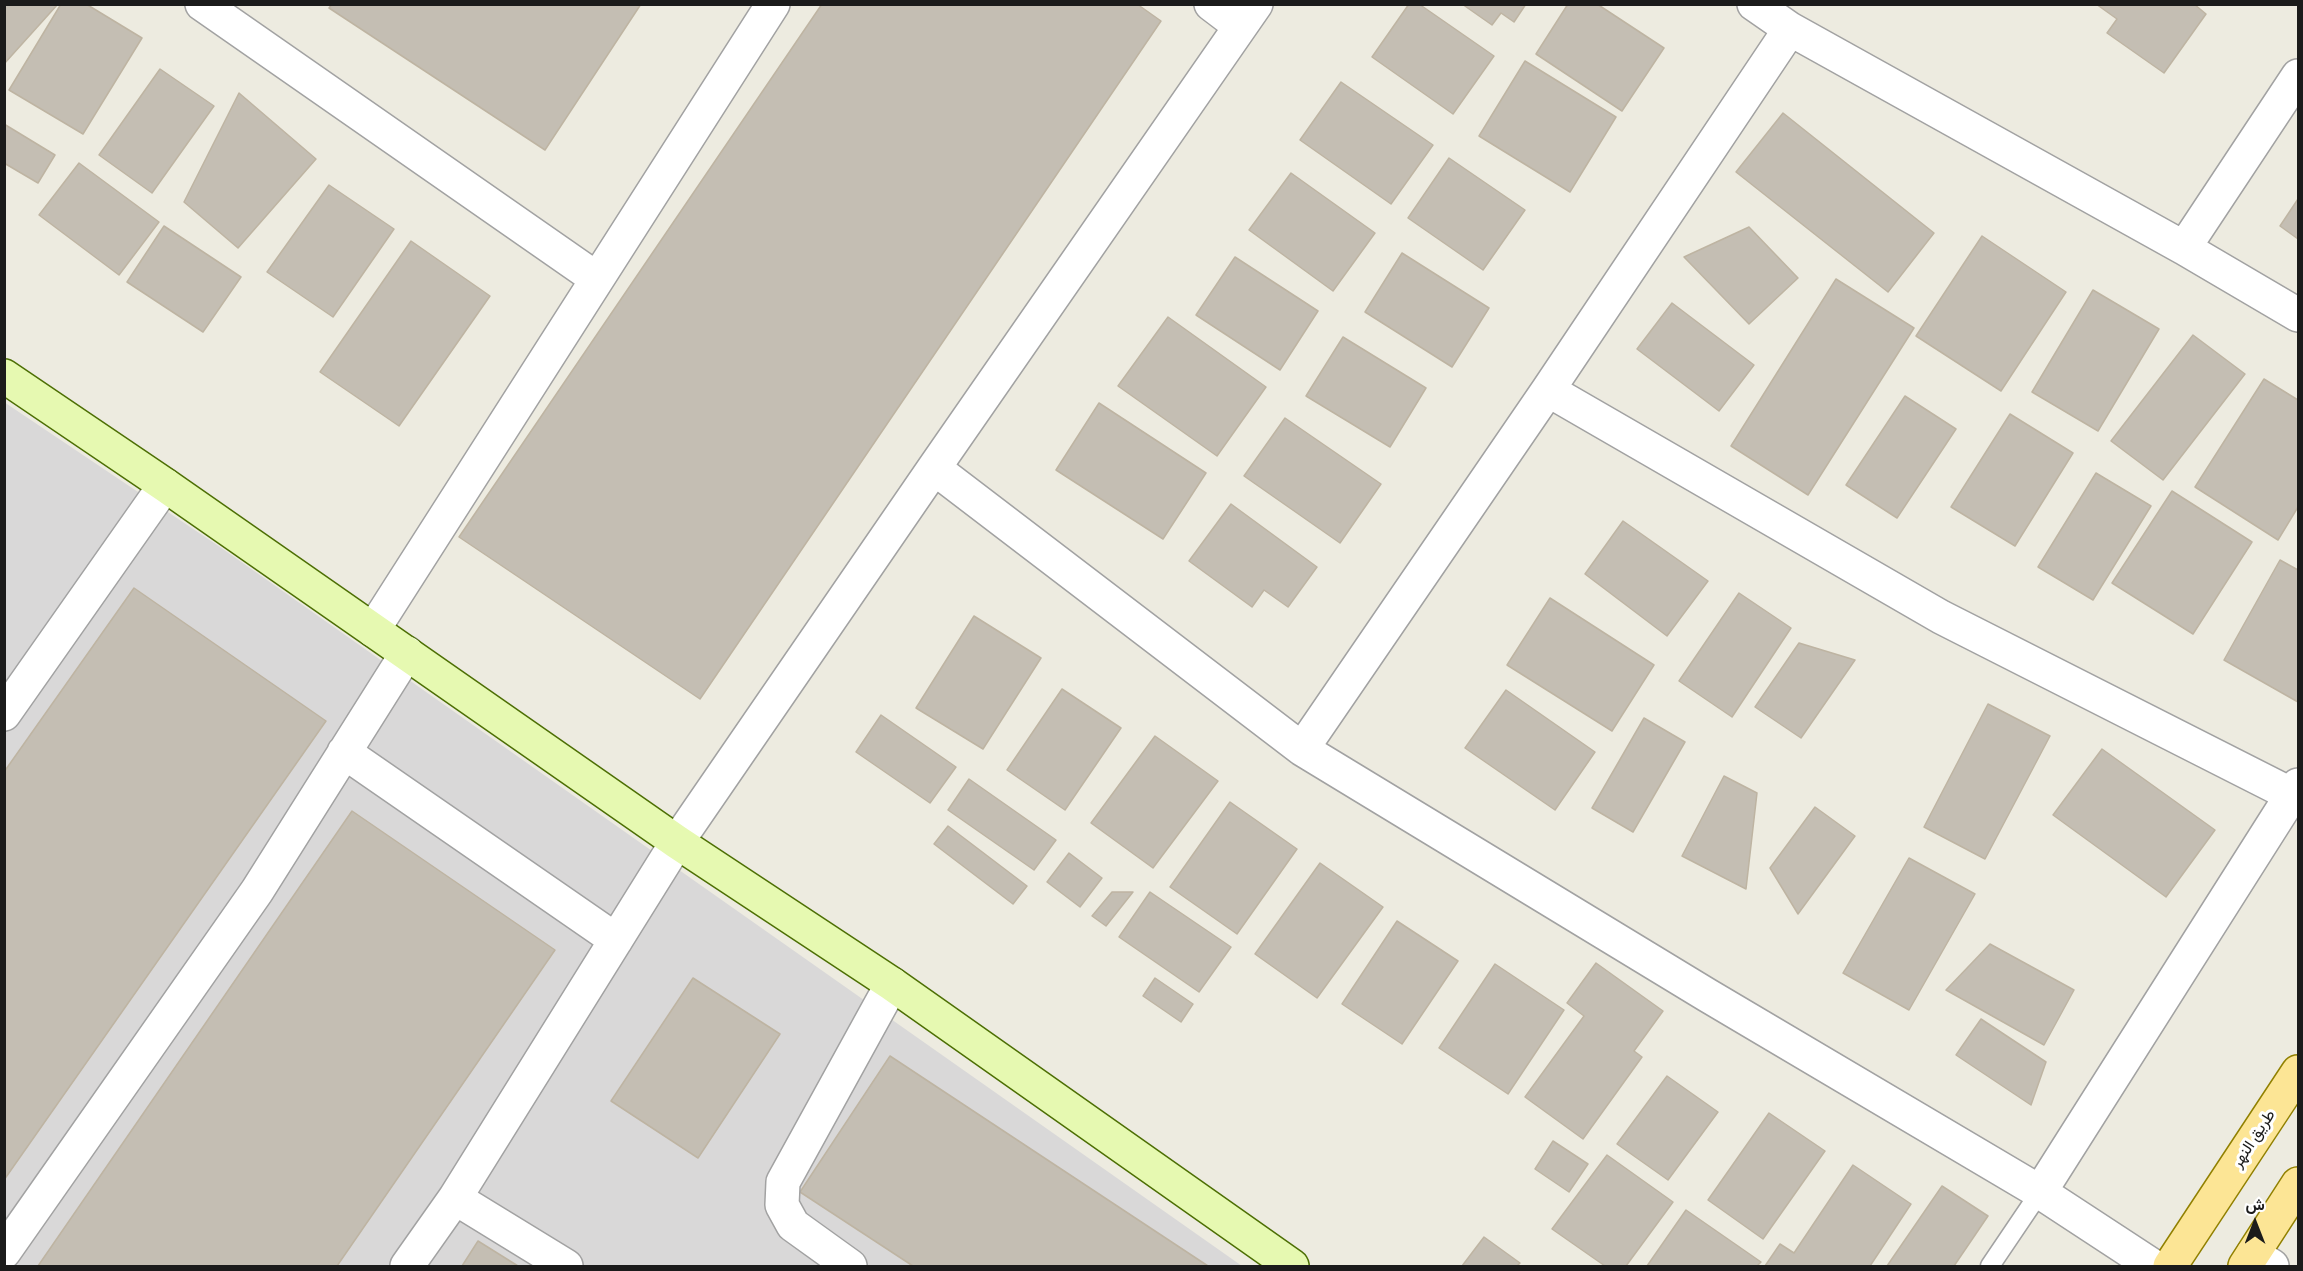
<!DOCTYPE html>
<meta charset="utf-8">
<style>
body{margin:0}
#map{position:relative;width:2303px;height:1271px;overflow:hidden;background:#edebe0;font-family:Signika,Vazirmatn,sans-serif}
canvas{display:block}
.frame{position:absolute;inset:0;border:6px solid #1b1b1b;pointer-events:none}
.north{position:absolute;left:2225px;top:1193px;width:60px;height:60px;-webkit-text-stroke:4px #fff;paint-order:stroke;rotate:0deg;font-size:16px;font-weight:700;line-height:24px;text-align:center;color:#1b1b1b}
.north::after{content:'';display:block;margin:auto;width:21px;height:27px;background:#1b1b1b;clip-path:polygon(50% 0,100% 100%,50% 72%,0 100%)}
</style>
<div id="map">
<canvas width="2303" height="1271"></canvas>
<div class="frame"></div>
<div class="north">ش</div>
</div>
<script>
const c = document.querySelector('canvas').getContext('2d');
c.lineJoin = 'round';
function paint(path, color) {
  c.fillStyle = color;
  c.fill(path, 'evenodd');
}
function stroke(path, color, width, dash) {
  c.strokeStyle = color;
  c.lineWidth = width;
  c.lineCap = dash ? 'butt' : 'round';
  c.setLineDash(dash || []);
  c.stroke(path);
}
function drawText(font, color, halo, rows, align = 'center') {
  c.font = font + ' Signika,Vazirmatn,sans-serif';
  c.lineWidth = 6;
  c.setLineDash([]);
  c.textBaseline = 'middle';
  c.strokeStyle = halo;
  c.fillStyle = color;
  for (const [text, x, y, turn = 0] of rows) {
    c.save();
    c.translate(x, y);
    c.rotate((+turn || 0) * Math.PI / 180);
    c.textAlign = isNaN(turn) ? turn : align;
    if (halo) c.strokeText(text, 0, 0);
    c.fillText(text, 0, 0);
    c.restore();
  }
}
const residential = new Path2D(`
 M4,402L220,547L1242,1266H5Z`);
const building = new Path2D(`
 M4,4H58L4,64Z
 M61,4H86L142,38L83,134L9,90Z
 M332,4H641L545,150L329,8Z
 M822,4H1137L1161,21L700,699L459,537Z
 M1409,4H1419L1494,56L1453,114L1372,57Z
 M1462,4H1526L1514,22L1501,13L1492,25Z
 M1568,4H1597L1664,48L1622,111L1536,54Z
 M2096,4H2194L2206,14L2164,73L2107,33L2117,19Z
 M1525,61L1616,117L1570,192L1479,136Z
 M160,69L214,106L152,193L99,155Z
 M1341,82L1433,145L1391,204L1300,140Z
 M239,93L316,159L238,248L184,202Z
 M1783,113L1934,233L1888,292L1736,172Z
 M4,124L55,155L38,183L4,163Z
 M1449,158L1525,210L1483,270L1408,218Z
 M79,163L159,222L119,275L39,215Z
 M1291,173L1375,233L1333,291L1249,230Z
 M329,185L394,229L333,317L267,272Z
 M2298,199V239L2280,226Z
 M164,226L241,277L203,332L127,282Z
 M1749,227L1798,278L1749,324L1684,257Z
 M1982,236L2066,292L2001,391L1916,336Z
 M411,241L490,296L399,426L320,372Z
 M1402,253L1489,308L1452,367L1365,312Z
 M1235,257L1318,311L1280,370L1196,315Z
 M1836,279L1914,328L1808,495L1731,446Z
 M2093,290L2159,329L2098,431L2032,392Z
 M1672,303L1754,365L1719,411L1637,349Z
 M1168,317L1266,387L1217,456L1118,386Z
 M2193,335L2245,374L2163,480L2111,441Z
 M1343,337L1426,388L1390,447L1306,396Z
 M2264,379L2298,400V507L2278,540L2195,487Z
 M1905,396L1956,429L1897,518L1846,485Z
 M1099,403L1206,473L1163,539L1056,470Z
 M2010,414L2073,453L2015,546L1951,507Z
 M1285,418L1381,484L1340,543L1244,476Z
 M2096,473L2151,506L2093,600L2038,567Z
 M2172,491L2252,542L2193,634L2112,583Z
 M1231,504L1317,567L1288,607L1264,590L1252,607L1189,561Z
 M1623,521L1708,581L1667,636L1585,574Z
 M2280,560L2298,570V702L2224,660Z
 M134,588L326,721L4,1180V772Z
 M1739,593L1791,628L1732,717L1679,681Z
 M1550,598L1654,665L1612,731L1507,665Z
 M974,616L1041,658L983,749L916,708Z
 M1799,643L1855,660L1801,738L1755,707Z
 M1062,689L1121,728L1065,810L1007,770Z
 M1506,690L1595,752L1555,810L1465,748Z
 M1988,704L2050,736L1985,859L1924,827Z
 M881,715L956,767L930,803L856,752Z
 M1644,718L1685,742L1633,832L1592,808Z
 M1155,736L1218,781L1153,868L1091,823Z
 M2102,749L2215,830L2166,897L2053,815Z
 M1724,776L1757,793L1746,889L1682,856Z
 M969,779L1056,840L1034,870L948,810Z
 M1230,802L1297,849L1237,934L1170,887Z
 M1815,807L1855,836L1798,914L1770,868Z
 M352,811L555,950L337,1266H38Z
 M948,826L1027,886L1013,904L934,844Z
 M1069,853L1102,878L1080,907L1047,882Z
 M1909,858L1975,894L1909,1010L1843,973Z
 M1320,863L1383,907L1317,998L1255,954Z
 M1112,892H1133L1106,926L1092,916Z
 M1150,892L1231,947L1199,992L1119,937Z
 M1397,921L1458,961L1402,1044L1342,1004Z
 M1990,944L2074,990L2044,1045L1946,990Z
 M1596,963L1663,1011L1634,1051L1642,1057L1583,1139L1525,1097L1584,1016L1567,1003Z
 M1495,964L1564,1010L1508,1094L1439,1048Z
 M693,978L780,1034L698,1158L611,1101Z
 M1155,978L1193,1004L1181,1022L1143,996Z
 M1981,1019L2046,1062L2031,1105L1956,1055Z
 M890,1056L1208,1266H913L800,1192Z
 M1667,1076L1718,1112L1668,1180L1617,1144Z
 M1769,1113L1825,1151L1763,1239L1708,1200Z
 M1553,1141L1588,1164L1569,1192L1535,1169Z
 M1607,1155L1673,1202L1626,1266H1605L1552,1229Z
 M1853,1165L1911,1204L1870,1266H1765L1780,1244L1794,1253Z
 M1942,1186L1988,1216L1954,1266H1887Z
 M1686,1210L1761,1262L1757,1266H1647Z
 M1484,1237L1520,1263L1517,1266H1462Z
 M478,1241L518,1266H462Z`);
const service = new Path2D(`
 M1990,1266L2040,1192`);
const minor = new Path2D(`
 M202,4L597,279
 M1211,4L1240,26
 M1754,4L1790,29L2184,248L2298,315
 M2184,248L2298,76
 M1548,390L1941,617L2298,798
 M934,468L1302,749L1707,995L2040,1192L2153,1266
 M373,630L773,4
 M4,714L165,485
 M1302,749L1548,390L1790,29
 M344,752L616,940
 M2040,1192L2298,785
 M455,1198L566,1266
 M4,1252L257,891L407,653
 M2253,1254L2272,1266
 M407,1266L455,1198L677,842L934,468L1256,4
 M850,1266L793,1225L782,1205L783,1182L892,984`);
const secondary = new Path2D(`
 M4,376L165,485L677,842L892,984L1292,1266`);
const primary = new Path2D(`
 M2170,1266L2298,1072
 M2245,1266L2298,1184`);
const streetNames = [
 ["طريق النهر",2254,1139,-57]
];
paint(residential, '#d9d8d8');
paint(building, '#c4beb3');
stroke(building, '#beb4a2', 1.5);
stroke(service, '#a2a2a2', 21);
stroke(minor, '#a2a2a2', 36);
stroke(secondary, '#4d6f04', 36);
stroke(primary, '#918000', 36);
stroke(service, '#fff', 18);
stroke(minor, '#fff', 33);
stroke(secondary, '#e6f9b1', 33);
stroke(primary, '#fce595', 33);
drawText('16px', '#1b1b1b', '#fff', streetNames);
</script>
